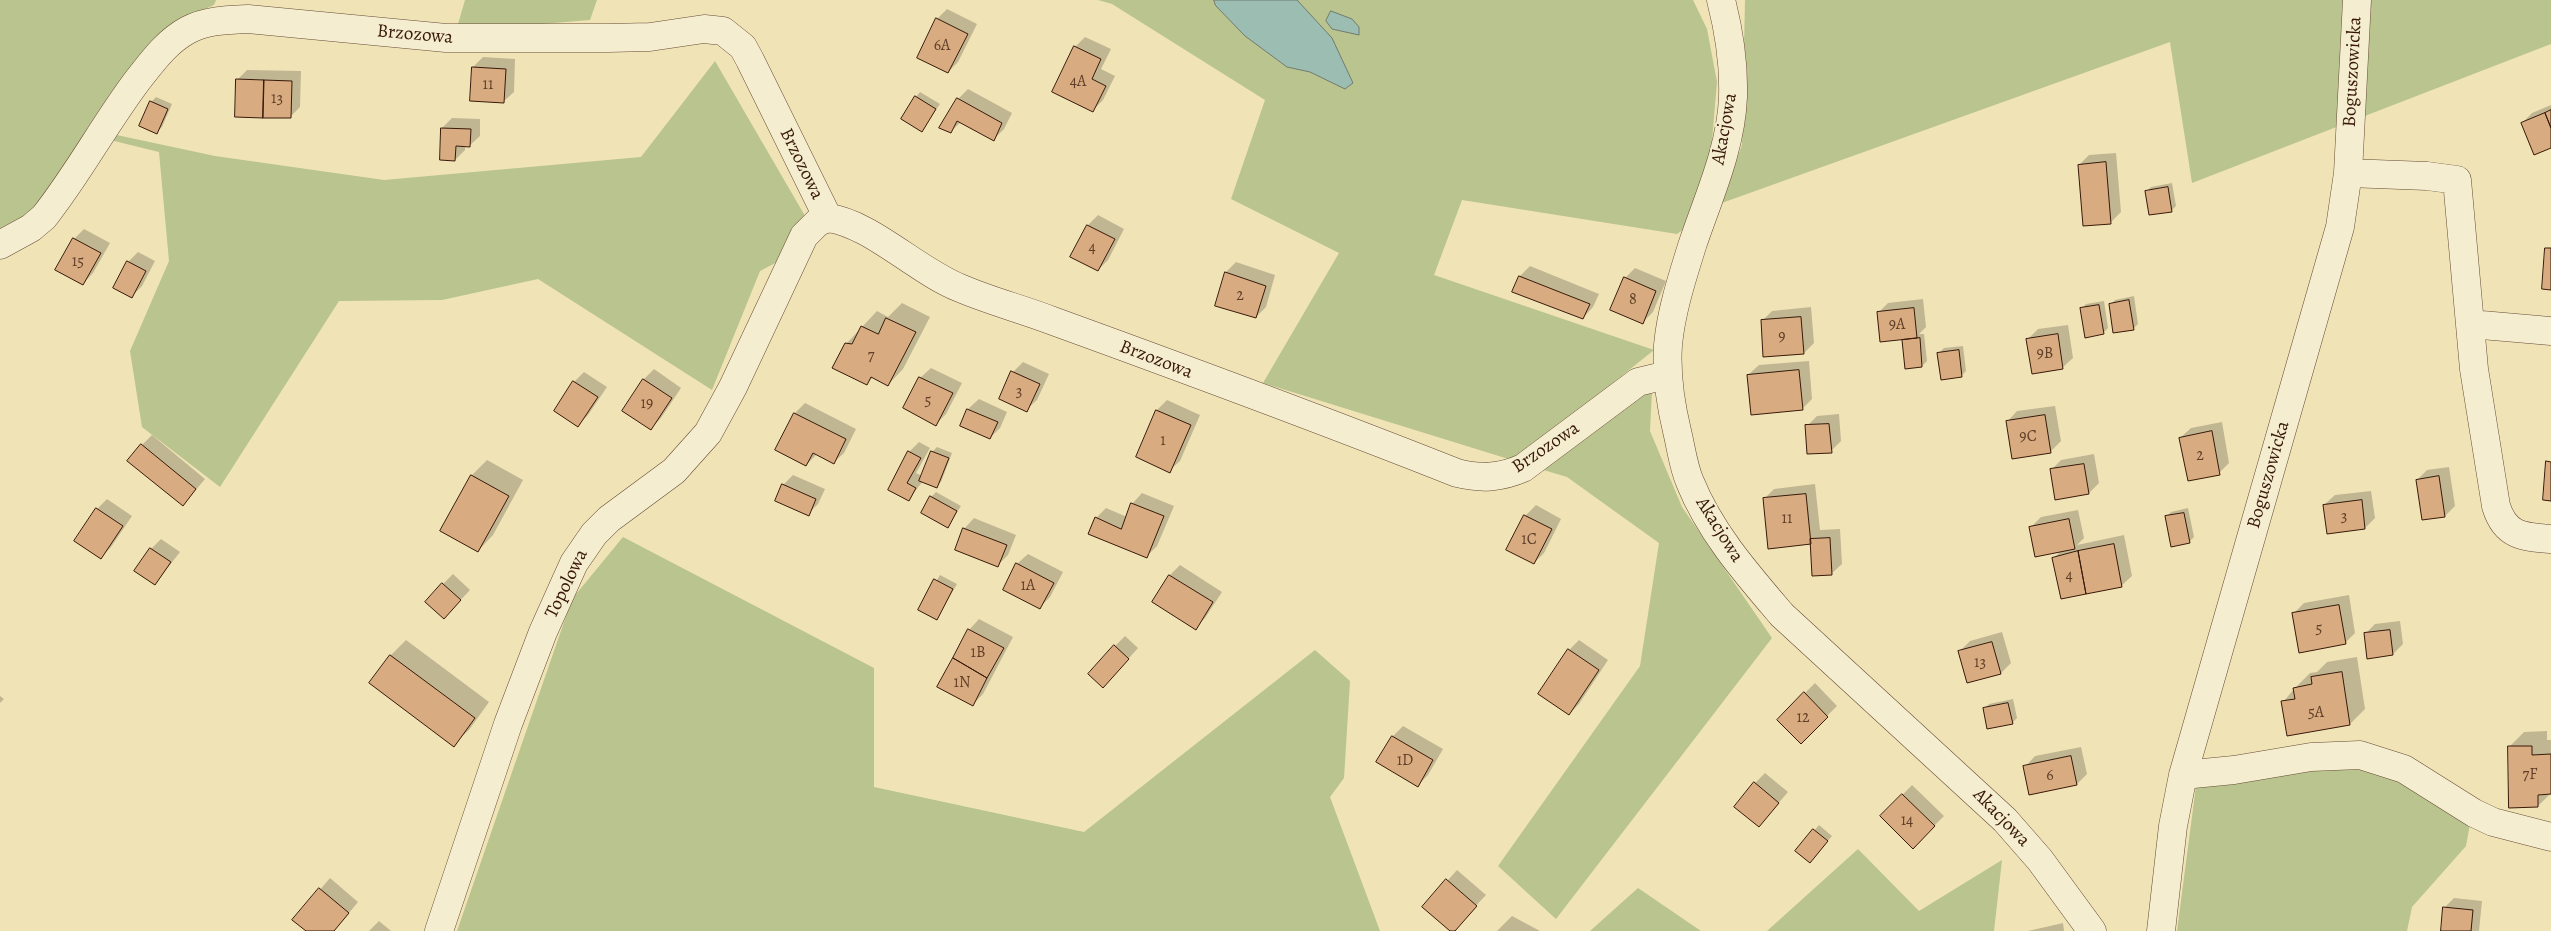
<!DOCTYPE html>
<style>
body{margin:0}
canvas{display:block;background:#f0e3b6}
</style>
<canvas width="2551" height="931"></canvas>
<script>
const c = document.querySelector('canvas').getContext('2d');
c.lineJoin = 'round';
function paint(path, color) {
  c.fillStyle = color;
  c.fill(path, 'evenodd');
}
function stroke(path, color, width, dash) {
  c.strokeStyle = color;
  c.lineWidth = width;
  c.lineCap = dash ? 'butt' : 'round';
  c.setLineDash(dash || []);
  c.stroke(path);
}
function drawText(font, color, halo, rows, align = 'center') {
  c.font = font + ' Alegreya,serif';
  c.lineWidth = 4;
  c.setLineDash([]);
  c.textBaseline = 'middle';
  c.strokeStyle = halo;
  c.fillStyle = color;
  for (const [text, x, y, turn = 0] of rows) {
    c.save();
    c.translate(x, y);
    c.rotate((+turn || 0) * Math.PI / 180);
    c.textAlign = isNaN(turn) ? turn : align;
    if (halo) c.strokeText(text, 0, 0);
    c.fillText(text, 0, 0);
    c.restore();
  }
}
const green = new Path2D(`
 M0,0H216L214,5L171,24L133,68L48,199L0,237Z
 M465,0H597L590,20L456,31Z
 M1098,0H1693L1707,29L1717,82L1710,164L1688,226L1677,234L1462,200L1434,275L1654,350L1515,461L1263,383L1339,253L1231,199L1265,100L1112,4Z
 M1745,0H2343L2339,126L2192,183L2170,42L1719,204L1742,145Z
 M2366,0H2551V44L2357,119Z
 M715,61L819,240L760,271L712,390L538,279L442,300L339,301L220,487L142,427L130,351L169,261L159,152L106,139L112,134L215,156L384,180L641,157Z
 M1652,391L1650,431L1682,507L1772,638L1556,919L1498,866L1640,666L1659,543L1567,477L1540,469L1638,392Z
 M623,537L874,668V787L1084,832L1315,650L1350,681L1344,778L1330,797L1380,931H457L572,599Z
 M2356,766L2393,773L2470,824L2466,846L2412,907L2407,931H2177L2196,786L2306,767Z
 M1858,849L1919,911L2002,860L1994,931H1767Z
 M1638,888L1701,931H1590Z`);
const water = new Path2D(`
 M1214,0H1297L1332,38L1353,83L1345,89L1310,72L1287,67L1245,36L1216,6Z
 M1331,11L1352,19L1359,27V35L1332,29L1326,21Z`);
const shadow = new Path2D(`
 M947,9L977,24L958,62L948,72L937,19Z
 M1085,37L1111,49L1101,69L1115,76L1103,100L1093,110L1075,47Z
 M483,57L515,59L514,92L503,102L473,67Z
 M247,70L301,71L300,107L290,117L237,80Z
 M968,89L1012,113L1004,129L994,139L961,122L950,132L958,99Z
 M920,92L940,104L922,130L916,97Z
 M156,97L172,104L162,127L157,132L151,102Z
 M2551,105V146L2522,123L2532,113Z
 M452,118L480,119V136L469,146L465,145V150L455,160L442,128Z
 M2116,153L2121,212L2111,222L2084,225L2079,165L2089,155Z
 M2172,183L2176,206L2172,210L2146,192L2151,187Z
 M1098,215L1124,229L1108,260L1098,270L1072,256L1088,225Z
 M84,229L110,243L93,273L83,284L57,269L74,239Z
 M138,252L155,261L142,286L132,296L128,262Z
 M1236,262L1275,275L1266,307L1256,317L1217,305L1226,272Z
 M1530,266L1599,294L1593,307L1583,318L1514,291L1520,276Z
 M1635,268L1666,281L1653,312L1643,322L1625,278Z
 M2134,296L2138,324L2133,329L2110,305L2115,300Z
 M1923,299L1926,327L1919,334H1924L1927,361L1922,366L1906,368L1903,338L1878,313L1888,303Z
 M2104,301L2108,328L2103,333L2081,309L2086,304Z
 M902,303L930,317L903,369L888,385L873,377L867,384L846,344L877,311L888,317Z
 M1811,307L1814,343L1804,353L1762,321L1772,311Z
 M2068,325L2073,358L2062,368L2028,339L2038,329Z
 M1963,346L1966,371L1961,376L1939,353L1944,348Z
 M1809,361L1812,399L1802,409L1748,375L1759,365Z
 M1023,362L1049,374L1037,400L1026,410L1013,372Z
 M931,368L962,383L946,414L936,424L920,378Z
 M654,369L681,388L661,418L651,428L644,379Z
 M584,372L607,387L588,415L578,425L555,410L574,382Z
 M979,399L1007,412L1000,428L990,438L961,425L968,409Z
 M1167,400L1200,415L1180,461L1169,471L1137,457L1157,410Z
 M805,403L856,429L844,453L833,463L817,454L806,465L777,450L795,413Z
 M2055,406L2061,441L2051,451L2007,422L2017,411Z
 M1839,414L1841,441L1831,451L1807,426L1817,416Z
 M2222,422L2229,463L2219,473L2180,438L2191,428Z
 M152,435L205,479L183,505L142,445Z
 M919,442L930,448L916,473L922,476L932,452L937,447L952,453L941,482L936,486L923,481L909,499L890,489L909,452Z
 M2094,454L2099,483L2089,493L2051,470L2061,460Z
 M487,460L523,480L493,535L478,551L442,531L472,475Z
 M2449,467L2455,506L2445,516L2417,480L2427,470Z
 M793,475L825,489L818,504L808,514L783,485Z
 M1815,484L1820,530L1840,529L1842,564L1831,574L1812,543L1764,499L1774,489Z
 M2371,491L2375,518L2365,528L2324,505L2335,495Z
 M936,492L961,506L948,526L931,497Z
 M1142,493L1174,506L1157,546L1146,557L1096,518L1106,508L1127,517L1132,504Z
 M107,499L132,516L111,547L101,557L97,509Z
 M1536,505L1561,519L1544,553L1534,563L1508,549L1526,515Z
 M2188,508L2194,537L2189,542L2166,517L2171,512Z
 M2078,510L2084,538L2077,545L2124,535L2132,576L2121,586L2054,558L2062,550L2031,527L2041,517Z
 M974,518L1016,535L1008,555L998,565L964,529Z
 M161,539L180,552L155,584L151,549Z
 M1028,554L1063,572L1050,597L1040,607L1017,564Z
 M1180,565L1222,592L1205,618L1195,628L1153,602L1170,575Z
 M453,574L470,590L444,618L443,584Z
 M940,575L957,584L937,618L919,610Z
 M2349,595L2355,633L2345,643L2294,613L2304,603Z
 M979,619L1013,637L983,694L973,704L939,686L969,630Z
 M2400,621L2403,644L2393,654L2365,634L2375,624Z
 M2002,632L2011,663L2001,673L1960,651L1970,641Z
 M1125,636L1138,648L1113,676L1115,646Z
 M406,640L489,702L469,730L453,745L371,683L391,655Z
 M1579,640L1608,660L1579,704L1569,714V650Z
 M2357,657L2365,709L2350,724L2288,734L2283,702L2295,688L2310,673L2317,672L2327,662Z
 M1815,683L1837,706L1801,742L1778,720Z
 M0,696L4,699L0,703Z
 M2013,699L2017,718L2012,723L1984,709L1989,704Z
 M1403,726L1443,749L1428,775L1418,785L1378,762L1393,736Z
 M2547,731V740H2551V793L2538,806L2509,747L2524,732Z
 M2081,747L2087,774L2077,784L2025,767L2035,756Z
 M1765,773L1788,792L1759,826L1755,783Z
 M1912,785L1944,816L1913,847L1882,816Z
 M1819,825L1832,836L1814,857L1797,851Z
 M1457,870L1486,895L1452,931L1424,907Z
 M330,878L358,902L334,931H308L294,920Z
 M2454,898L2482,901L2479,931H2442L2444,908Z
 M1512,916L1540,931H1497Z
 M379,921L391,931H369Z
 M2063,923L2064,931H2028Z`);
const building = new Path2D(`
 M936,18L968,34L948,73L917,58Z
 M1074,46L1101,59L1092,79L1106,86L1093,112L1052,92Z
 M472,67L506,69L504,103L470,101Z
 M236,79L264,80L263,118L235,117Z
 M264,80L292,81L291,118H263Z
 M915,96L936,109L922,132L901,119Z
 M957,98L1002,123L994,141L957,121L951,133L939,128Z
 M150,101L168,109L157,134L139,126Z
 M2551,110V128L2545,113Z
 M2545,113L2551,128V148L2534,155L2521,123Z
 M441,128L471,129L470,147L456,146L455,161L440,160Z
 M2106,162L2111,224L2083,226L2078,165Z
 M2168,187L2172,212L2149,215L2145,191Z
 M1087,225L1115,239L1098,271L1070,257Z
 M73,238L101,253L83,285L55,270Z
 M2545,248H2551V290L2542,289Z
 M127,261L146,271L132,298L113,288Z
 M1225,272L1266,286L1256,318L1215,306Z
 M1519,276L1590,304L1583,319L1512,292Z
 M1624,277L1656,291L1643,324L1610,310Z
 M2129,300L2134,330L2113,333L2109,304Z
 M2099,305L2104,334L2085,338L2080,308Z
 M1914,308L1917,338L1880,342L1877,312Z
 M1801,317L1804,354L1763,357L1761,320Z
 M886,318L916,332L888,386L871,377L867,385L832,368L845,343L852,344L861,326L878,334Z
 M2058,334L2063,369L2032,374L2026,339Z
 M1920,338L1922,367L1905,369L1902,340Z
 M1959,350L1962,377L1941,380L1937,353Z
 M1799,370L1803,410L1751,415L1747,375Z
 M1011,371L1040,384L1027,412L999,399Z
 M919,377L953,393L936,426L903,408Z
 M643,379L672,398L651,430L622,411Z
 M573,381L598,397L578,427L554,411Z
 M967,409L998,422L990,439L960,426Z
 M1156,410L1191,425L1170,473L1136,457Z
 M794,413L846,439L834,464L813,453L806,466L775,450Z
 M2045,415L2051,453L2012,459L2006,421Z
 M1829,424L1832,453L1807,454L1805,425Z
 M2212,431L2220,475L2188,481L2179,438Z
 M141,444L196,489L183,506L127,461Z
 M908,451L921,458L907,483L916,488L909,501L888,490Z
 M931,451L949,458L937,488L919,481Z
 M2546,461L2551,462V501L2543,500Z
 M2084,464L2089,494L2055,500L2050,469Z
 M471,475L509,496L478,552L440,531Z
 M2439,476L2445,517L2422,520L2416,480Z
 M782,484L816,499L809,516L775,501Z
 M1806,494L1811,544L1768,549L1763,498Z
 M930,496L957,511L948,528L921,513Z
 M2362,500L2365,529L2327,534L2323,505Z
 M1131,503L1164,516L1147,558L1088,534L1095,517L1121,529Z
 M96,508L123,526L101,559L74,541Z
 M2184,513L2190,543L2171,547L2165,516Z
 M1524,515L1552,529L1534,564L1506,550Z
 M2069,519L2075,549L2035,557L2029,527Z
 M963,528L1007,545L998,567L955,550Z
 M1830,538L1832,575L1812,576L1810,539Z
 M2114,544L2122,587L2086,594L2078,551Z
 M150,548L171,562L155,585L134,571Z
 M2078,551L2086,594L2061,599L2052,558Z
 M1016,563L1054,583L1040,609L1003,590Z
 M1169,575L1213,602L1196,630L1152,602Z
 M934,579L953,589L937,620L918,610Z
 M442,583L461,600L444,619L425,602Z
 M2339,605L2346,644L2299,653L2292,613Z
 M968,629L1004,648L987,678L953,658Z
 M2390,630L2393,655L2367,659L2364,633Z
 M1992,642L2001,674L1967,683L1958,651Z
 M1114,645L1129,659L1103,688L1088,674Z
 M1568,649L1599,670L1569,715L1538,694Z
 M390,655L475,718L454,747L369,683Z
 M953,658L987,678L973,706L937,687Z
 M2342,672L2350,725L2287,736L2281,701L2295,699L2293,688L2312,684L2311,677Z
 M1804,692L1828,717L1801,744L1777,720Z
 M2008,703L2013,724L1987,729L1983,708Z
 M1392,736L1433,760L1418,787L1376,762Z
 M2508,746H2532V755L2551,754V794L2538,795V807L2509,808Z
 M2071,756L2077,785L2029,795L2023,766Z
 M1754,782L1779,803L1759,827L1734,807Z
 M1902,794L1935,826L1913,849L1880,816Z
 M1813,829L1828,841L1810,863L1795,851Z
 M1446,879L1477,906L1455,931H1450L1422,907Z
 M319,888L349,913L334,931H306L292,920Z
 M2443,907L2473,910L2471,931H2441Z`);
const minor = new Path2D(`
 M1721,0C1729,31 1734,65 1733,97C1731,149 1708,198 1692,246C1682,278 1671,312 1668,345C1666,375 1670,402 1677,431C1681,447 1683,466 1690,482C1710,532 1747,574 1782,615L2005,820L2040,860L2092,931
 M2348,173L2427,176L2457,180L2474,369L2496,506C2505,536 2523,537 2551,539
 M0,245L31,228L44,217C78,174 104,125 137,81C152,62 166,42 188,30C207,20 228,20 248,19L446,38H608L650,37L704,29L723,31L743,47L750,60L828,218C870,223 917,271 960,288C990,301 1022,309 1053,321C1188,370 1323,420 1457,473C1481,479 1500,478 1523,468L1638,382L1667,375
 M2470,324L2551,331
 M2183,775L2234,770L2311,757L2360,755L2404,769L2474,813L2493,822L2551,837
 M439,931L508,724L543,632L574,563L594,534L609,519L674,471L708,433L733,387L804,236L818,222L828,218
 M2161,931L2173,826L2183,775L2340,227L2348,173L2357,0`);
const numberNames = [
 ["6A",942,46],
 ["4A",1078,82],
 ["11",488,85],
 ["13",277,99],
 ["4",1092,248],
 ["15",78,262],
 ["2",1240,296],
 ["8",1633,300],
 ["9A",1897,325],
 ["9",1782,337],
 ["9B",2045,354],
 ["7",871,356],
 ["3",1019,392],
 ["5",928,401],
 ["19",647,404],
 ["9C",2028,437],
 ["1",1163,441],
 ["2",2200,456],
 ["3",2344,517],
 ["11",1787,519],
 ["1C",1529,540],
 ["4",2069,576],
 ["1A",1028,586],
 ["5",2319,629],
 ["1B",978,653],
 ["13",1980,663],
 ["1N",962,683],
 ["5A",2316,713],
 ["12",1803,718],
 ["1D",1405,761],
 ["7F",2530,775],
 ["6",2050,776],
 ["14",1907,821]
];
const streetNames = [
 ["Brzozowa",415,35,5],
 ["Boguszowicka",2353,72,-87],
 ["Akacjowa",1725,129,-80],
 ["Brzozowa",801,164,64],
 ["Brzozowa",1156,360,21],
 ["Brzozowa",1546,448,-34],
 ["Boguszowicka",2269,475,-74],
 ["Akacjowa",1719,530,58],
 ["Topolowa",567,584,-64],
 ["Akacjowa",2001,818,46]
];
paint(green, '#b9c48e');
paint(water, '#9bbdb2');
stroke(water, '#737b6f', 1);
paint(shadow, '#0003');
paint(building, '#d8ac80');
stroke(building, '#38190a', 1);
stroke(minor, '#664c35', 29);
stroke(minor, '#f5edd0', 28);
drawText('16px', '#603e28', null, numberNames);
drawText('19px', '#38190a', '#f5edd0', streetNames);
</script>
